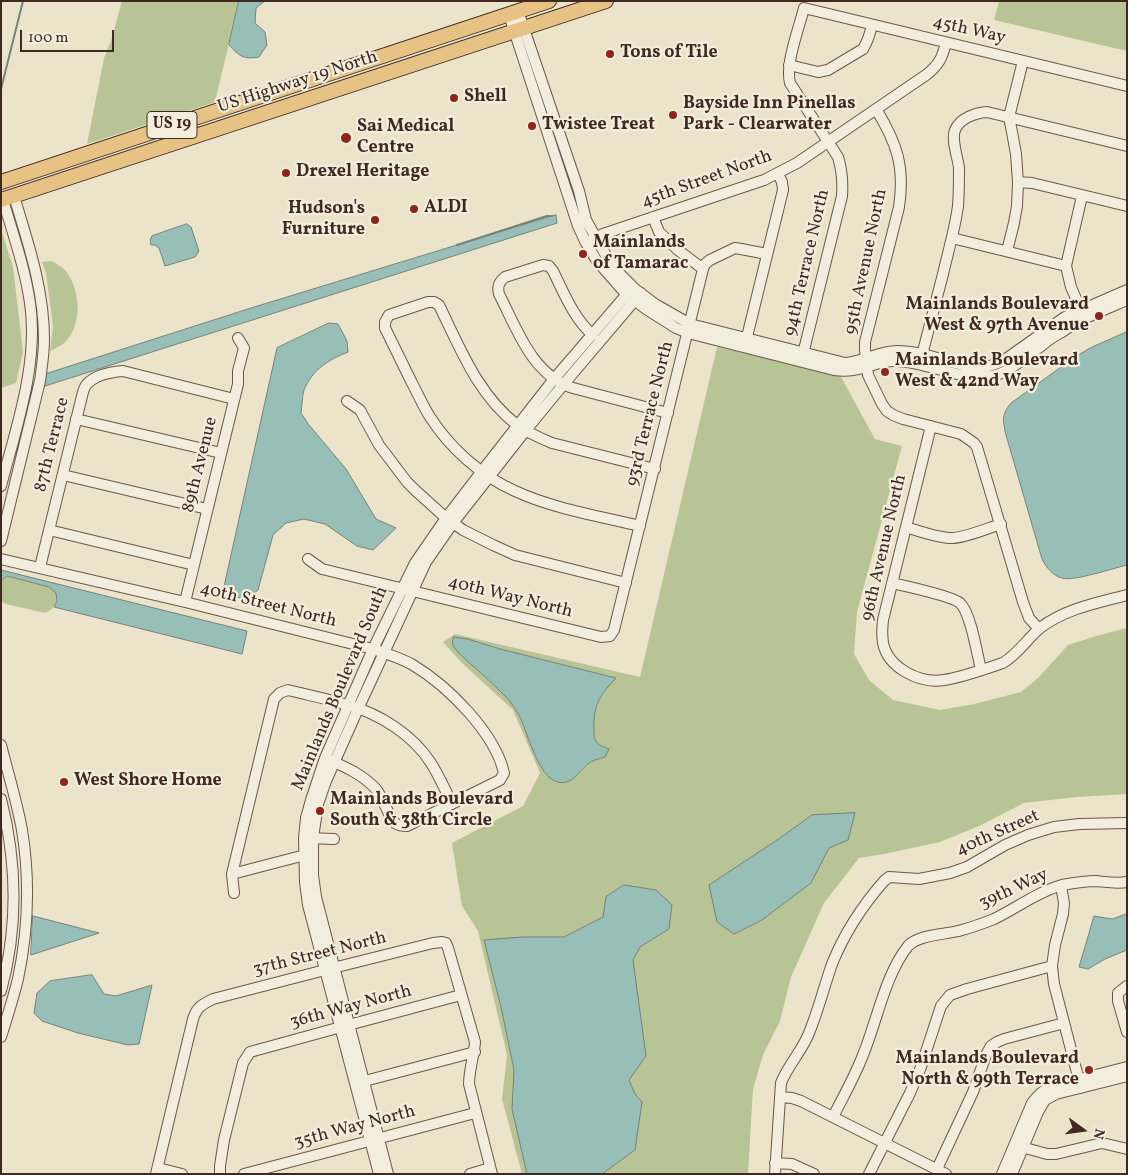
<!DOCTYPE html>
<style>
body{margin:0}
#map{position:relative;width:1128px;height:1175px;overflow:hidden;background:#ebe4ca;font-family:Vollkorn,serif}
canvas{display:block}
.frame{position:absolute;inset:0;border:2px solid #402921;pointer-events:none}
.north{position:absolute;left:1058px;top:1105px;width:50px;height:50px;-webkit-text-stroke:4px #f2eddd;paint-order:stroke;rotate:104deg;font-size:14px;font-weight:700;line-height:20px;text-align:center;color:#402921}
.north::after{content:'';display:block;margin:auto;width:18px;height:22px;background:#402921;clip-path:polygon(50% 0,100% 100%,50% 72%,0 100%)}
.scale{position:absolute;left:20px;top:30px;width:94px;height:22px;box-sizing:border-box;border:2px solid #402921;border-top:0;padding-left:6px;font-size:15px;line-height:18px;white-space:nowrap;color:#402921;-webkit-text-stroke:4px #f2eddd;paint-order:stroke}
</style>
<div id="map">
<canvas width="1128" height="1175"></canvas>
<div class="frame"></div>
<div class="north">N</div>
<div class="scale">100 m</div>
</div>
<script>
const c = document.querySelector('canvas').getContext('2d');
c.lineJoin = 'round';
function paint(path, color) {
  c.fillStyle = color;
  c.fill(path, 'evenodd');
}
function stroke(path, color, width, dash) {
  c.strokeStyle = color;
  c.lineWidth = width;
  c.lineCap = dash ? 'butt' : 'round';
  c.setLineDash(dash || []);
  c.stroke(path);
}
function drawText(font, color, halo, rows, align = 'center') {
  c.font = font + ' Vollkorn,serif';
  c.lineWidth = 4.5;
  c.setLineDash([]);
  c.textBaseline = 'middle';
  c.strokeStyle = halo;
  c.fillStyle = color;
  for (const [text, x, y, turn = 0] of rows) {
    c.save();
    c.translate(x, y);
    c.rotate((+turn || 0) * Math.PI / 180);
    c.textAlign = isNaN(turn) ? turn : align;
    if (halo) c.strokeText(text, 0, 0);
    c.fillText(text, 0, 0);
    c.restore();
  }
}
const green = new Path2D(`
 M122,1H239L215,102L87,144L104,58L111,41Z
 M999,1H1127V51L994,20Z
 M1,229L13,267L23,352L16,383L1,388Z
 M52,261C56,264 61,266 65,270C80,288 83,322 67,340C63,345 56,348 50,351L53,326L46,273L42,262Z
 M717,347L840,375L875,439L902,446L857,612L854,654L869,680L893,700L940,710L974,704L1021,692L1039,677L1068,645L1096,636L1127,628V794L1077,797L1024,803L979,826L940,842L884,854L859,858L824,903L791,977L780,1021L763,1055L753,1089L748,1174H522L502,1099L507,1055L478,931L462,906L452,843L523,806L540,773L513,710L461,662L443,642L455,634L640,677Z
 M7,576L49,587L56,593L57,601L52,609L45,613L6,604L1,601V581Z`);
const water = new Path2D(`
 M239,1H265L256,8L255,23L265,32L267,45L259,57C244,60 239,56 229,45Z
 M556,215L557,223L42,387L45,374L251,308Z
 M187,224L191,227L199,251L195,257L165,266L159,248L155,245H151C150,242 150,239 152,236Z
 M329,323L338,324L347,341L348,352C328,360 313,369 304,390C302,397 302,406 301,413L309,425L346,469L376,519L396,528L373,550L357,546L325,524L304,519L286,523L273,535L258,590L247,599L237,597L223,591L277,348Z
 M1127,332V565C1114,568 1072,582 1062,578C1053,576 1046,567 1042,559L1006,435C1003,421 1001,415 1011,403L1075,357L1090,348Z
 M1,570L247,631L242,654L54,607L57,601L56,593L49,587L7,576L1,581Z
 M454,637L468,639L500,649L616,678C600,695 593,705 594,729C594,742 596,744 609,749L605,757C599,759 592,760 588,764C577,773 570,789 553,780C538,772 527,733 520,717C516,710 512,704 507,698C499,690 491,682 482,674C476,668 455,652 453,645C452,641 452,641 454,637Z
 M855,813L848,840L829,848L811,883L762,920L734,934L717,922L709,885L780,838L812,815Z
 M624,885L656,890L672,905L669,929L640,947L633,960L646,1056L629,1080L635,1094L642,1102L635,1150L602,1174H527L512,1109L514,1070L501,1007L484,940L522,937H564L603,917L606,897Z
 M1127,914V950L1105,959L1088,969L1079,967L1094,916L1112,919Z
 M33,916L99,933L31,955Z
 M92,975L104,994L116,996L152,985L139,1044L128,1045L78,1033L42,1021L34,1013L37,993L50,981Z`);
const stream = new Path2D(`
 M1,89L23,1
 M457,245L547,216H552`);
const minor = new Path2D(`
 M518,11L579,191L586,220L608,259L620,274L635,289L655,304L690,324L845,363C863,362 879,351 897,351C917,351 936,358 955,363C963,365 972,368 981,368C989,367 996,364 1003,361L1065,317L1127,290
 M509,15L578,226L586,243L597,261L626,294L646,309L676,328L688,333L834,370C841,371 847,371 853,370C867,368 880,361 894,361C927,360 968,386 999,374C1014,369 1026,356 1040,347C1047,341 1054,336 1062,332C1082,318 1104,310 1127,300
 M789,65L818,72L828,70L863,49C868,41 870,34 872,25
 M876,109C897,143 905,167 899,207L865,342V350L868,375L882,404L887,411L893,415L903,419L961,434L974,443L977,447L1023,602L1029,618L1039,629
 M1018,182L1032,183L1127,206
 M1082,196L1066,266L1071,287L1083,315
 M653,217L659,232L678,250L703,269
 M952,238L1066,266
 M591,240L603,234L764,180L797,163L926,75C939,65 942,58 946,43
 M1007,251L1014,223L1017,206L1018,182L1016,154L1012,132L1009,117L1023,61
 M593,335C574,319 564,293 553,271L549,266L543,265L505,277C499,282 497,286 499,294C517,329 532,375 573,388L668,413
 M745,345L783,190L782,182L778,174
 M802,358L842,196C843,182 842,170 838,157L790,83C785,64 799,28 804,8L1127,86
 M921,359C928,331 936,302 943,274C948,252 955,229 958,206C959,193 959,181 959,168C958,158 951,140 955,130C960,118 975,113 987,112L1127,146
 M347,401L360,410L379,445L407,482L415,490L446,518L463,530L493,545L515,555L626,583
 M76,419L221,453
 M931,426L883,620C882,628 882,636 883,643C888,668 920,684 944,680C964,677 984,669 1003,663C1019,653 1027,639 1040,628C1065,609 1096,603 1127,595
 M63,475L207,509
 M1,486C16,428 39,363 30,303C25,268 13,234 3,200
 M640,526C599,516 554,509 515,491C481,476 450,448 430,417C423,406 418,394 412,383C403,365 394,346 385,328V322L389,315L428,302H434L439,305C460,348 478,395 517,425C528,433 540,438 552,443L655,469
 M906,527C919,531 938,538 952,538C965,538 988,528 1001,524
 M49,530L194,565
 M1,541L40,381C42,367 44,353 44,339C44,289 28,243 14,196
 M1,559L185,602L373,649C387,654 401,658 413,665C448,686 495,733 504,773L500,780L407,826C403,826 399,826 395,823C389,818 383,797 376,789C363,775 346,767 329,760
 M308,559L322,569L601,637L610,636L614,630L703,269L705,264L710,260L735,248L741,249L767,254
 M40,567L82,396C83,392 84,387 87,384C95,375 111,372 123,371L234,399
 M892,583C905,586 952,596 960,603C971,613 977,654 981,670
 M185,602L238,384V371L244,348L238,338
 M1,745C8,773 17,802 22,830C30,879 28,931 18,979C13,999 7,1018 1,1037
 M1,799C17,862 18,928 1,991
 M308,838L334,839
 M232,874L305,855
 M1061,886L1064,903L1063,914L1055,945L1052,966L1054,984L1081,1088
 M234,893L232,874L274,699L280,693L288,690C308,695 328,699 348,705C380,714 413,735 431,763C439,776 446,791 452,804
 M1127,986L1118,993V1001L1127,1032
 M357,1083L475,1052
 M780,1097L792,1098L801,1101L946,1174
 M833,1117C843,1097 855,1076 863,1055C877,1021 885,975 908,946C919,934 946,935 962,930C973,927 984,923 994,919C1017,908 1037,892 1062,885C1073,883 1085,881 1096,881C1106,882 1117,884 1127,882
 M1018,1146L1047,1154H1056L1102,1143L1127,1149
 M775,1163L792,1164L814,1174
 M158,1168L182,1174
 M937,1169L973,1092L986,1055L991,1046L997,1042L1004,1039L1064,1023
 M156,1174L193,1019C197,1007 201,1005 213,999L325,970L433,943L442,942L446,943L448,948L475,1042C474,1056 469,1070 469,1084L492,1174
 M220,1174V1166L224,1140L243,1063L250,1052L341,1027L461,995
 M244,1174L475,1113
 M379,1174L308,905L305,882L304,838L306,818L311,800L325,758L373,649L415,563L446,518L482,471L554,379L633,287
 M388,1174L316,897L313,875V838L318,804L326,781L358,709L426,562L453,523L526,430L563,385L641,293
 M470,1174L490,1168
 M775,1174L781,1083C788,1065 802,1051 809,1033C818,1011 824,987 832,964C844,934 863,905 884,881L889,877L919,879L950,873L967,867L1005,845L1028,835L1054,827L1079,824L1127,823
 M869,1174L910,1093L921,1067L941,1006L950,995L967,989L1052,966
 M1002,1174L1032,1103C1038,1095 1043,1090 1053,1086L1127,1067
 M1012,1174L1038,1112L1045,1100L1056,1094L1127,1076`);
const highway = new Path2D(`
 M1,182L549,1
 M1,200L606,1`);
const markers = [
 [610,54,5,"#8f2418"],
 [454,98,5,"#8f2418"],
 [673,115,5,"#8f2418"],
 [532,126,5,"#8f2418"],
 [346,138,6,"#8f2418"],
 [286,173,5,"#8f2418"],
 [414,209,5,"#8f2418"],
 [375,220,5,"#8f2418"],
 [583,254,5,"#8f2418"],
 [1099,316,5,"#8f2418"],
 [885,372,5,"#8f2418"],
 [64,782,5,"#8f2418"],
 [320,811,5,"#8f2418"],
 [1089,1070,5,"#8f2418"]
];
const shields = [
 [172,125,50]
];
const shieldNames = [
 ["US 19",172,125]
];
const streetNames = [
 ["45th Way",969,31,13],
 ["US Highway 19 North",298,83,-18],
 ["45th Street North",707,180,-20],
 ["95th Avenue North",867,262,-78],
 ["94th Terrace North",808,263,-77],
 ["93rd Terrace North",651,414,-76],
 ["87th Terrace",53,445,-76],
 ["89th Avenue",201,465,-76],
 ["96th Avenue North",885,548,-77],
 ["40th Way North",510,598,14],
 ["40th Street North",268,606,14],
 ["Mainlands Boulevard South",341,689,-67],
 ["40th Street",998,834,-24],
 ["39th Way",1014,890,-25],
 ["37th Street North",320,955,-14],
 ["36th Way North",351,1008,-15],
 ["35th Way North",355,1128,-15]
];
const poiNames = [
 ["Tons of Tile",620,54],
 ["Shell",464,98],
 ["Bayside Inn Pinellas",683,105],
 ["Park - Clearwater",683,126],
 ["Twistee Treat",542,126],
 ["Sai Medical",357,128],
 ["Centre",357,149],
 ["Drexel Heritage",296,173],
 ["ALDI",424,209],
 ["Hudson's",365,210,"right"],
 ["Furniture",365,231,"right"],
 ["Mainlands",593,244],
 ["of Tamarac",593,265],
 ["Mainlands Boulevard",1089,306,"right"],
 ["West & 97th Avenue",1089,327,"right"],
 ["Mainlands Boulevard",895,362],
 ["West & 42nd Way",895,383],
 ["West Shore Home",74,782],
 ["Mainlands Boulevard",330,801],
 ["South & 38th Circle",330,822],
 ["Mainlands Boulevard",1079,1060,"right"],
 ["North & 99th Terrace",1079,1081,"right"]
];
paint(green, '#b9c496');
paint(water, '#98bfb7');
stroke(water, '#75837b', 1);
stroke(stream, '#75837b', 2);
stroke(minor, '#6b584b', 12);
stroke(highway, '#402921', 16);
stroke(minor, '#f2eddd', 10);
stroke(highway, '#e6c285', 14);
for (const [x, y, r, color] of markers) {
  const dot = new Path2D();
  dot.arc(x, y, r, 0, 2 * Math.PI);
  c.fillStyle = color;
  c.fill(dot);
  stroke(dot, '#f2eddd', 2);
}
for (const [x, y, w] of shields) {
  const box = new Path2D();
  box.roundRect(x - w / 2, y - 13.5, w, 27, 4);
  c.fillStyle = '#f2eddd';
  c.fill(box);
  stroke(box, '#402921', 1);
}
drawText('bold 16px', '#402921', null, shieldNames);
drawText('18px', '#402921', '#f2eddd', streetNames);
drawText('bold 18px', '#402921', '#f2eddd', poiNames, 'left');
</script>
